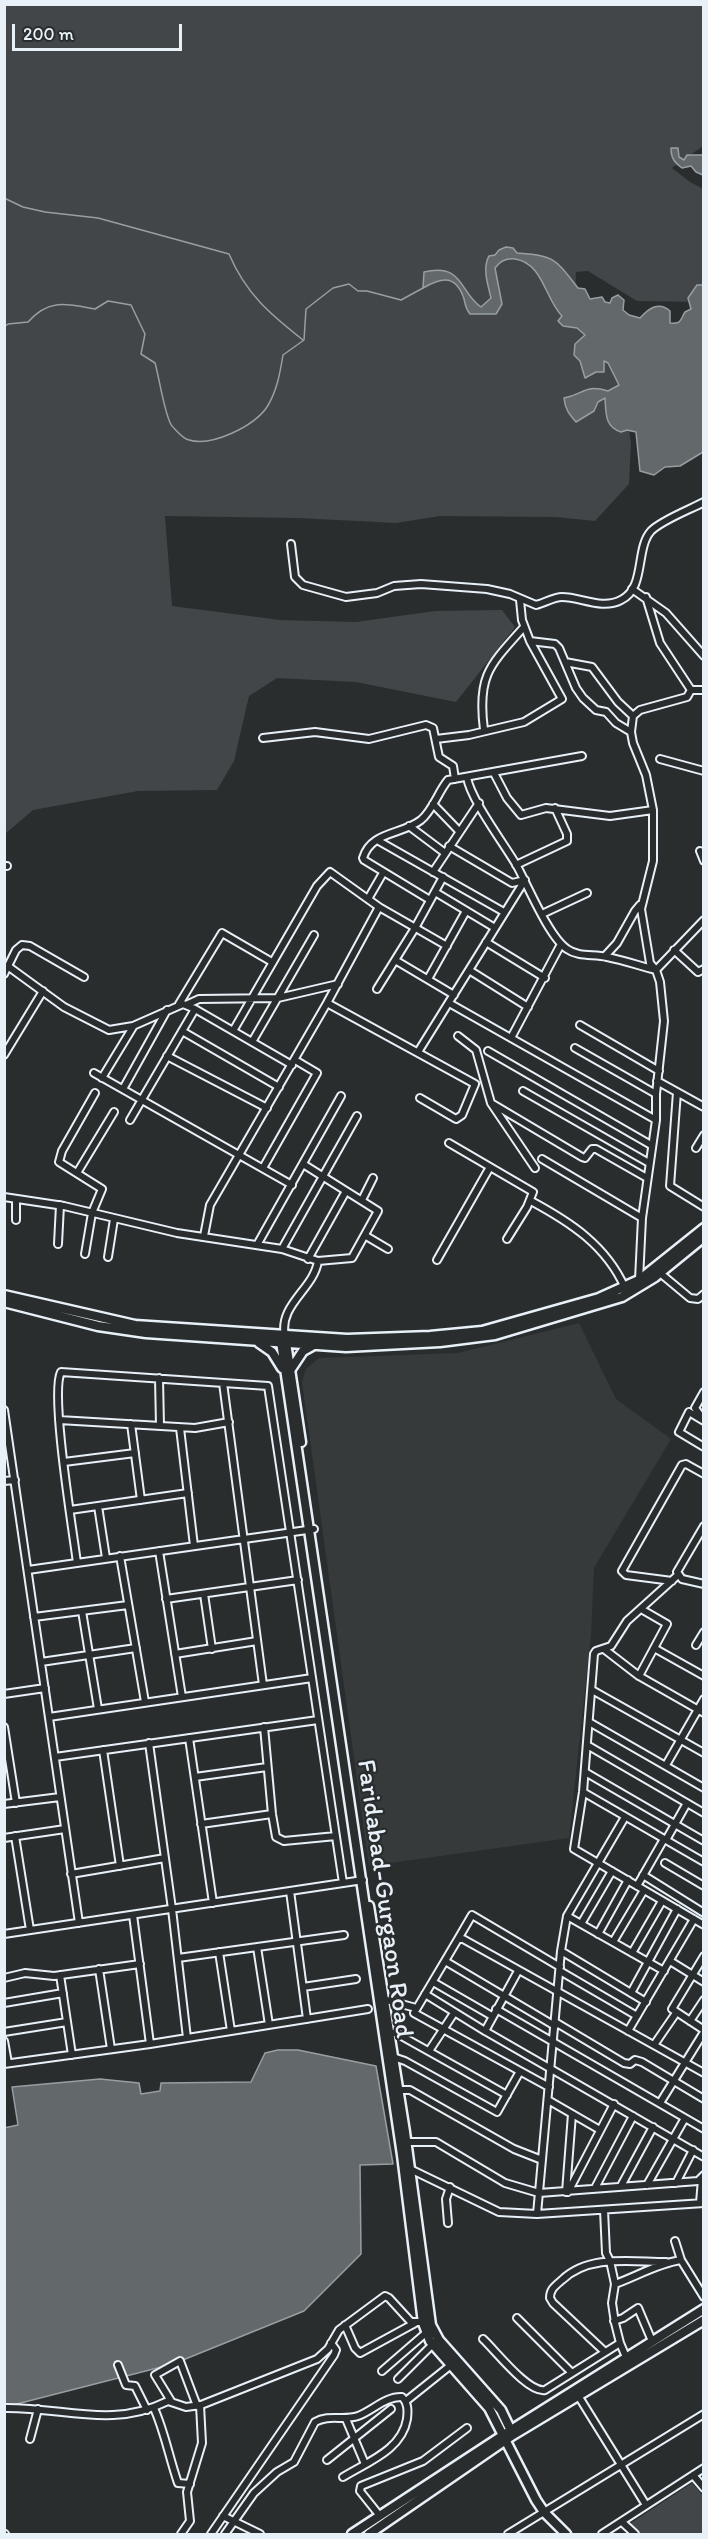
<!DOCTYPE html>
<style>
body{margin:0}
#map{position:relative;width:708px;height:2539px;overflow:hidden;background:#2a2d2e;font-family:Itim,sans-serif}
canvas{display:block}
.frame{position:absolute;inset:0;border:6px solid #e8f1f8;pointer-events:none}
.scale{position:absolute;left:12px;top:24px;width:170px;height:27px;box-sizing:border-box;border:3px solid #e8f1f8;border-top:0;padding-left:8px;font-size:18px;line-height:21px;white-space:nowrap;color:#e8f1f8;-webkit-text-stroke:4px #2a2d2e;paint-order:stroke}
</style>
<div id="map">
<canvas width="708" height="2539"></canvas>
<div class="frame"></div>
<div class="scale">200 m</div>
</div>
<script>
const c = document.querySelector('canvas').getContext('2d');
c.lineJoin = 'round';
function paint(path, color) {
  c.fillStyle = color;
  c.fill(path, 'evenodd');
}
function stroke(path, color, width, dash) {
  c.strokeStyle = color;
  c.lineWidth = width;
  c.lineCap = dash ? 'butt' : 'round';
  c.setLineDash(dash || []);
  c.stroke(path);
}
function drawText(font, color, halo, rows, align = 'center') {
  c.font = font + ' Itim,sans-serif';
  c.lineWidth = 4.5;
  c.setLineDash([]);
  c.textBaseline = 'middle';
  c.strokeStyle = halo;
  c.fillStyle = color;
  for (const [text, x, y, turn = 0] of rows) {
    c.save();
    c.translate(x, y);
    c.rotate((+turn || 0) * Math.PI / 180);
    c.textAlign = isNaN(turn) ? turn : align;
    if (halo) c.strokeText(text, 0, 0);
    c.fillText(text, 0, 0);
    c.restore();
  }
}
const built = new Path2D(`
 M579,1323L616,1399L671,1439L594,1568L591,1635L569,1838L369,1866L302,1382L306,1369L319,1358L458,1353Z`);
const green = new Path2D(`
 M5,5H703V146L672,168L690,182L703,189V302L637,301L588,271L576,272L575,296L620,371L631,443L629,484L595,521L556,517L440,516L396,523L298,518L165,516L172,606L280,620L356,622L435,611L502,610L515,627L456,702L356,682L277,678L249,696L234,761L217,790L138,791L33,810L5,834Z
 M692,2483L703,2496V2534H639L628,2525Z`);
const water = new Path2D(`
 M671,148H678L679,157L684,160L687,155H703V175L696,172L691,166L682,168C674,162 671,158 671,148Z
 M506,247L513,248L517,253C555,255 556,260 578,288L585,289L590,299L602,297L605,302L610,303L612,298L618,295L624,300L623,310L629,315L640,318C649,308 659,301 670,311V323C682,324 680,320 685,312L691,309L688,298L697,285H703V452L680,466L665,467L654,475L640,471L636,432L627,430L621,432C605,427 606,414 605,398L598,402L594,411L576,422C569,414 565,409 564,398C585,394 584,384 608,391L619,385L608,363L604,361V372H596L585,378L580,361L574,355L575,344L585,335L577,328L563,326L558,321L562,316C545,299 543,263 515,259C506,258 500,261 495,268L502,304L496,314H470C464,307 466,303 463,296C454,273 439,279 423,288L424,272C464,263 459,292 481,307L491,298C488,285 482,268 489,256L495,255L499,250Z
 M278,2050H298L376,2066L393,2164L360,2165L361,2254L304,2311L173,2364L5,2407L4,2128L18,2125L12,2087L100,2079L139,2083L141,2094L160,2091L161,2083L251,2082L265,2053Z`);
const stream = new Path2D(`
 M4,198L23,207L45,212L98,218L229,254C246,294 270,314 303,340
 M4,327L8,324L28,322C49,298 67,304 95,309L108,301L131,305L145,334L141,354L155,363C159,376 165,418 172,426C176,430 183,439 189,440C212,447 254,426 267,407C277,391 280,373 283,355L304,340L306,309L333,288L349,284L358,291H367L401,300L423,288`);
const street = new Path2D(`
 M291,544L295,577L303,585L346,597L377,593L394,586L421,584L487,589L510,594L536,605C544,603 554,597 562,597C581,597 602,610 621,600C646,588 635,549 651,531C662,520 689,510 704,502
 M632,589L666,613L704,656
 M646,597L660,643L691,690H704
 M520,600L522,620L530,641L555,644L559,648L576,688L583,698L596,710L606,712L616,723L631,732L633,743L646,775L653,810V861L641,909L650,963L656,970L660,982L664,1021L656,1094V1120L642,1218L639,1280
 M565,662L592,667L618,702L633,716L631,732
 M633,716L640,710L687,697L691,690
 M484,730C477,676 489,666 524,627
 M263,738L315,732L369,739L426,725L433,728L439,757L453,766L455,779
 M436,739L469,735L524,722L562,699L530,641
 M660,759L704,771
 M494,773L507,798L521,815L546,808L610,816L653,810
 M467,777C470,799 505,845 517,866C528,886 549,937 567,949C578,957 593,954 607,957C623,960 640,966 656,970L704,920
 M433,804L458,830
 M409,826L445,853
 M377,840L504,912
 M449,846L512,883L525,880
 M700,851L704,861
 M516,865L567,841V834L555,808
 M4,866H7
 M433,872L479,803
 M435,892L495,928
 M368,899L383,873
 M430,900L364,860L363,858C371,831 402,835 421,820C433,810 438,792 448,780L582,756
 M542,914L587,893
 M486,942L545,978
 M674,950L698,972L704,969
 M605,956L617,943L635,911L640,905
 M395,960L454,995
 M9,967L64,1007L109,1030L133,1026L183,1004L195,1009L292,1065
 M469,970L528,1007
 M4,974L16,950L22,945L30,946L84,977
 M428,979L466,911
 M377,989L415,928L443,877
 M327,1003L475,1084L462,1115L456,1119L420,1098
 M449,1003L656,1120
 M179,1004L222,933L272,962
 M186,1005L199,999L278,998L338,984
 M580,1025L659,1071
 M182,1031L279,1087
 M233,1031L317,886L330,872L379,907L447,946
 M458,1036L476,1050L491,1103L535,1168
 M511,1038L561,944
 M252,1042L314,935
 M575,1048L656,1094
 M488,1051L651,1145
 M418,1052L525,880
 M4,1055L43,991
 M167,1056L267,1108
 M94,1073L292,1185
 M102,1078L133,1027
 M657,1081L704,1107
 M123,1089L167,1010
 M523,1091L649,1163
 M677,1092L670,1186L704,1207
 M491,1103L582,1157L585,1158L592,1149H596L647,1178
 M130,1120L195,1009
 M449,1143L533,1192L527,1207L507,1239
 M696,1148L704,1135
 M542,1159L642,1218
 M263,1168L317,1073L295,1060
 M77,1173L114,1112
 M4,1197L64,1206L177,1233L282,1249L318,1261L352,1258L378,1211L303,1164
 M362,1200L373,1178
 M531,1201C570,1222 606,1245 625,1288
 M16,1220V1199
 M204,1236L210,1205L327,1003L379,907
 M366,1236L388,1249
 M58,1244L60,1205
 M257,1245L341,1096
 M282,1249L357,1116
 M85,1254L92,1213L102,1189L59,1162L62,1151L95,1093
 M108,1257L114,1219
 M308,1259L346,1191
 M437,1260L490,1167
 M660,1273L690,1298L698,1299L704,1294
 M285,1336C278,1305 314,1289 318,1261
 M159,1378L160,1426
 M223,1383L263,1685
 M4,1410L79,1923
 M700,1415L695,1408L704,1392
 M59,1420L195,1428L229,1422
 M704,1421L689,1412L679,1432L704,1447
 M131,1424L141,1500
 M180,1428L194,1546
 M64,1462L135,1453
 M4,1481L15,1480
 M98,1506L106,1558
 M70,1510L188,1493
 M704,1526L677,1572L682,1579L704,1584
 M159,1551L182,1697
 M120,1556L145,1702
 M77,1563C73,1531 50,1393 61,1372L268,1386L343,1883
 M28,1570L314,1529
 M678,1575L627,1621L611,1646L596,1651L594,1654L583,1792L574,1849L704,1925
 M672,1581L626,1575L622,1571L682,1465L686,1464L704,1474
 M204,1594L212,1649
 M166,1599L298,1580
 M82,1611L98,1709
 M34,1617L128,1605
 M696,1645L704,1632
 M654,1648L704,1676
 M604,1649L639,1676L704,1713
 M175,1654L257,1641
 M41,1662L136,1648
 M639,1676L667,1624L641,1609
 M592,1690L704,1753
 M4,1694L45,1688
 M49,1717L312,1678
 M589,1722L704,1788
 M4,1727L16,1803
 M264,1727L272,1814L276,1837L284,1841L336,1836
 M189,1738L213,1903
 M149,1743L172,1909L187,2038
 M587,1745L704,1813
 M103,1750L120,1866
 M55,1757L318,1720
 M666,1765L704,1699
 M585,1772L704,1841
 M195,1777L267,1767
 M583,1792L704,1862
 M4,1804L60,1797
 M201,1824L272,1814
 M15,1836L30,1930
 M4,1838L65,1829
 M666,1840L687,1803
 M665,1863L704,1886
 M71,1874L165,1858
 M643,1875L704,1913
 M637,1886L664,1839
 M290,1891L307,2019
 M133,1915L150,2044
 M567,1916L664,1971
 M581,1924L612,1871
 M4,1934L363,1880
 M598,1934L628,1880
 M458,1939L472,1915L560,1967
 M613,1942L644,1890
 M257,1947L269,2025
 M561,1951L646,2002
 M219,1952L231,2031
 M632,1953L662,1901
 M704,1956L672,2009L704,2030
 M178,1958L344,1935
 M445,1961L555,2026
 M670,1961L704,1982
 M99,1969L111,2049
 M560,1971L637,2016
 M60,1975L72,2055
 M4,1978L25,1973L54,1976L140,1964
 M433,1982L492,2016
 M303,1987L356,1979
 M631,1993L677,1909
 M425,1994L485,2031L704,2157
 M383,1999L416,2008
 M4,2003L63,1993
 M496,2009L704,2129
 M690,2021L704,2000
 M555,2022L624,2063L630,2064L635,2060L642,2062L704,2099
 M485,2031L518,1971
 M628,2031L694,1919
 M4,2032L67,2022
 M389,2033H396L507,2095
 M4,2041L8,2063
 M654,2045L676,2013
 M429,2051L454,2013
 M393,2057L405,2061L497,2112L519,2073
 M4,2064L150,2044L368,2009
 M549,2087L414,2013L458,1939H463L704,2073
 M398,2090H410L514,2149L542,2160
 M548,2100L600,2130
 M660,2103L704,2032
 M406,2142H436L505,2183L539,2193L698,2181L704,2175
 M410,2169L499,2212L537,2214L704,2203
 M676,2183L693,2150
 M647,2185L685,2118
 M621,2186L653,2127
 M595,2188L633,2116
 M566,2192L572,2114
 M568,2192L614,2104
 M700,2203L702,2179
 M604,2210L606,2253L610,2261L615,2284L612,2303L615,2323L620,2343L626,2357
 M537,2214L561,1951L567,1916L625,1817
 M448,2223L446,2199L450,2187
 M675,2241L681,2260L704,2297
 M615,2284C637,2276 659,2263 681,2260
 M517,2318L572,2373
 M614,2321L623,2318L638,2308L652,2341
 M345,2325L355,2348L360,2353L415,2323
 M483,2339C496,2351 528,2393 545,2390L620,2343
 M605,2352L553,2303L550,2298C550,2289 555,2286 562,2280C589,2254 632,2262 666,2262
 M118,2365L126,2385L135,2386L147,2410
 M382,2371L427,2332
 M398,2379L433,2344
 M579,2397L646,2505
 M171,2401L155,2375L180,2361L197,2406
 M406,2401L451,2365
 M4,2408C65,2407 111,2429 168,2401L186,2407L201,2405L317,2359L328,2349L339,2330L385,2296L389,2298L411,2322H427
 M154,2408C165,2433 169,2457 178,2483L190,2484
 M346,2419L365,2464
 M30,2439L38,2409
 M327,2460L391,2409
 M693,2475L704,2488
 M223,2516L260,2534
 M380,2516L360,2491L361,2486L423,2461L467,2428
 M622,2522L635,2534
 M4,2534H5
 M181,2534L190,2521L187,2492L202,2443L200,2405
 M211,2534L334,2355L336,2350L331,2343
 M225,2534L254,2493L277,2472L294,2462L315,2422C329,2414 343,2421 358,2416C372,2411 386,2396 402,2397C408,2403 408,2410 407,2419C402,2450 367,2462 343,2477
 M508,2534L704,2414
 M602,2534L704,2468`);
const secondary = new Path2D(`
 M4,1295L135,1325L347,1339L430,1336L482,1331L599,1298L639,1280L704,1228
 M4,1302L98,1326L146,1333L346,1347L440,1342L495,1335L622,1297L655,1277L704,1237
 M280,1335L402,2155L423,2323L430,2341L489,2408L536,2500L544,2512L566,2534
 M285,1336L301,1442
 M259,1343L272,1352L282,1368
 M291,1369L303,1351L312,1346
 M369,1906L405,2132L431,2325L439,2340L501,2410L513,2435
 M352,2534L511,2430L704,2309
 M369,2534L513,2435L704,2320`);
const streetNames = [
 ["Faridabad-Gurgaon Road",384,1899,82]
];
paint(built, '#363a3b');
paint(green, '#424648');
paint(water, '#63686b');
stroke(water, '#989fa3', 1.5);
stroke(stream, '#989fa3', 1.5);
stroke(street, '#e8f1f8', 10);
stroke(secondary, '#e8f1f8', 13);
stroke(street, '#2a2d2e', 6);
stroke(secondary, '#2a2d2e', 8);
drawText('26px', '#e8f1f8', '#2a2d2e', streetNames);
</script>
